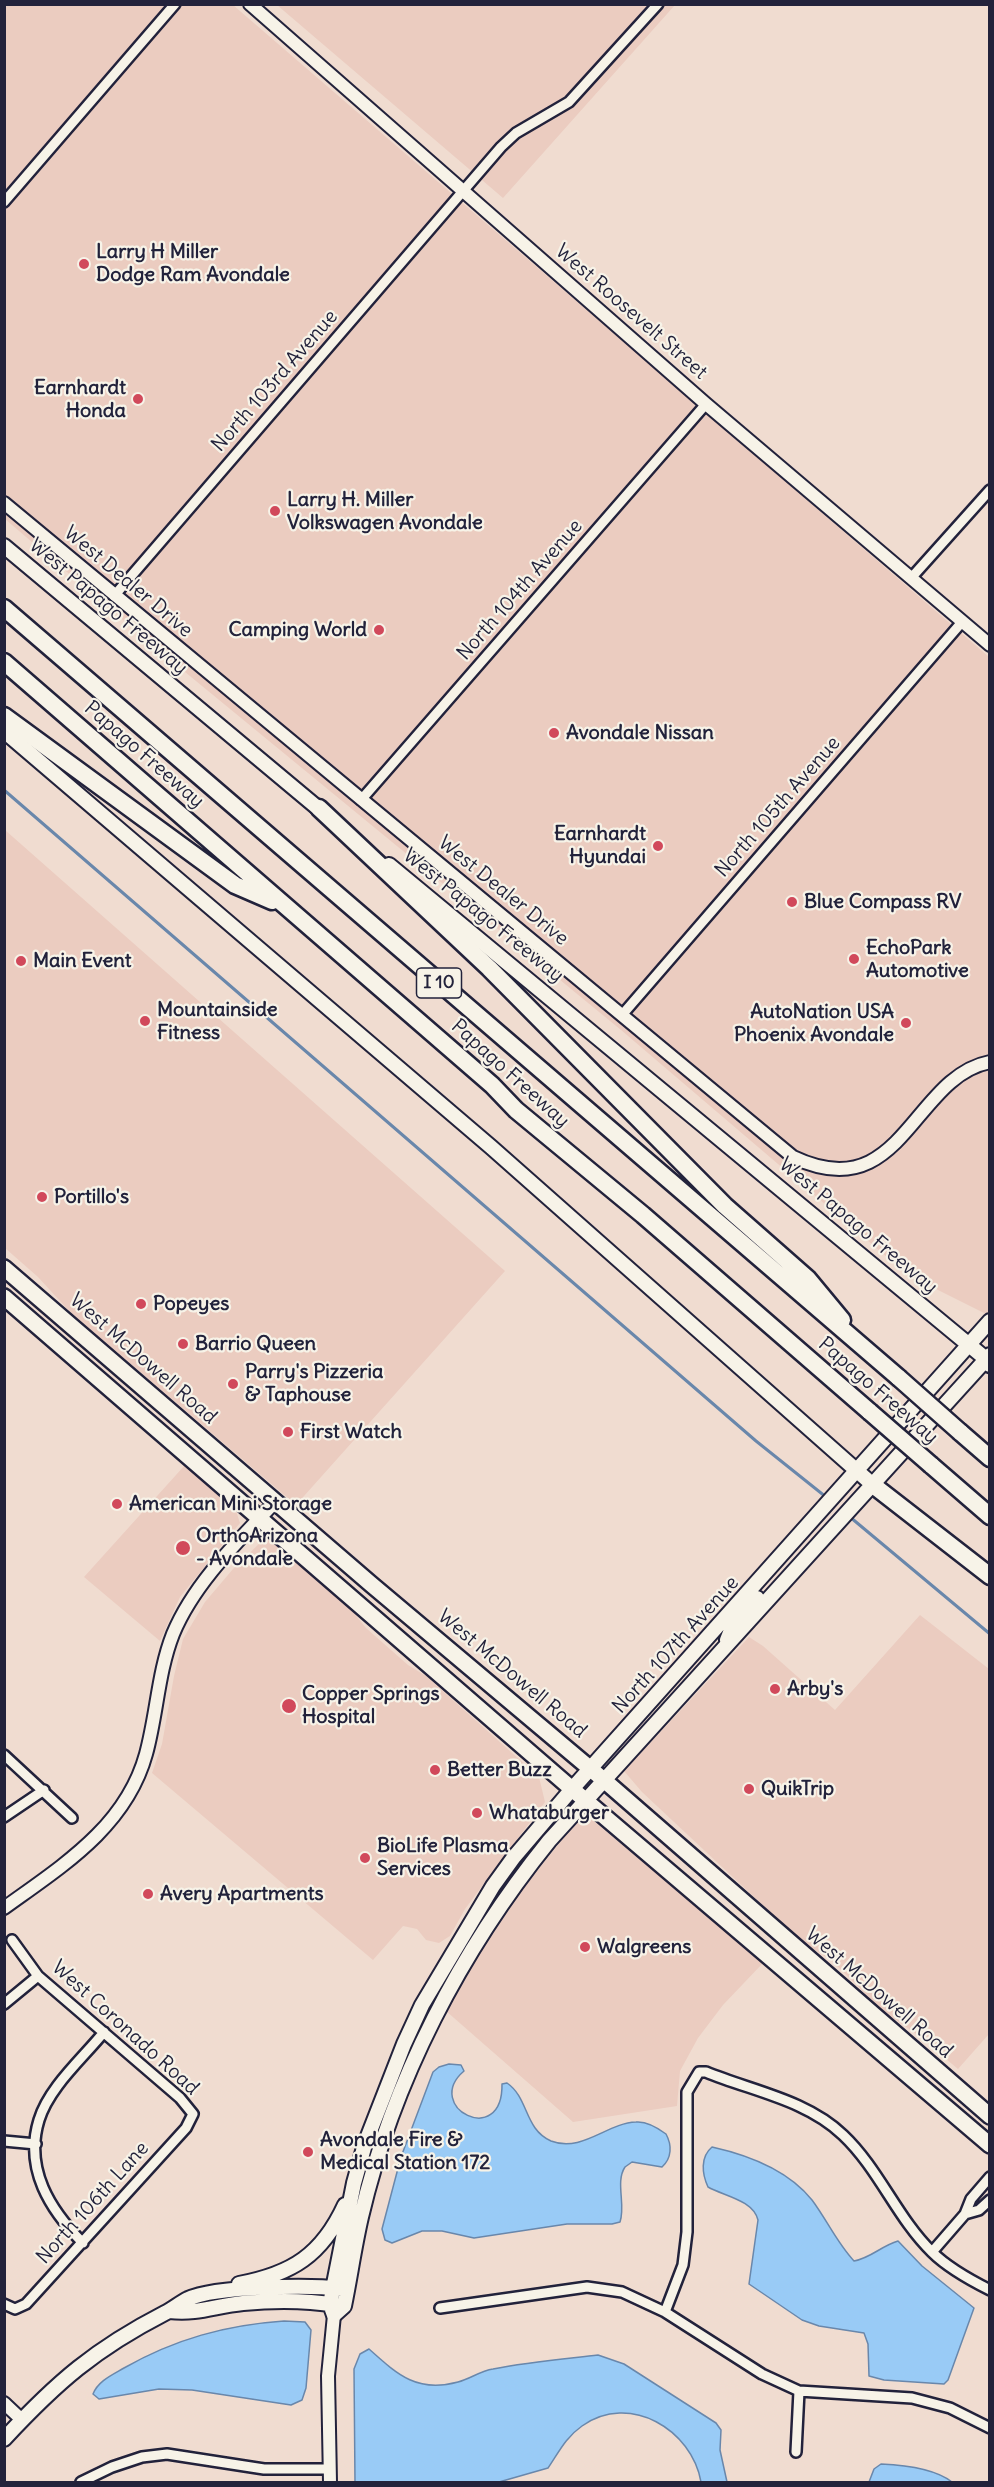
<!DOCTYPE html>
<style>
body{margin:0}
#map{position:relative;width:994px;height:2487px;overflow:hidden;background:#f0dcd0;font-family:Delius,sans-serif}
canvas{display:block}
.frame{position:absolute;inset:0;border:6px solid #22223b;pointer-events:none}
</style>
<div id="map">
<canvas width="994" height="2487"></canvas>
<div class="frame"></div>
</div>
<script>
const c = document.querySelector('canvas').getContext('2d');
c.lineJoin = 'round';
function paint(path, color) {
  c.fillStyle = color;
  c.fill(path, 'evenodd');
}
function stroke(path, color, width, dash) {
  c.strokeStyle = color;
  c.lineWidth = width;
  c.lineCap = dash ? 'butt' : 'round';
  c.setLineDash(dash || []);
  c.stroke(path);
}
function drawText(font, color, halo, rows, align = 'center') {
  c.font = font + ' Delius,sans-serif';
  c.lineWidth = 4.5;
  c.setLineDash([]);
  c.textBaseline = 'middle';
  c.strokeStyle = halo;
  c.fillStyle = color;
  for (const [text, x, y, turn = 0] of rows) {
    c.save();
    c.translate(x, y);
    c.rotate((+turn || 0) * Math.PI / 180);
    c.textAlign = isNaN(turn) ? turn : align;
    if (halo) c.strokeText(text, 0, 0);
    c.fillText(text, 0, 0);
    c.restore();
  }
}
const built = new Path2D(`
 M5,5H233L989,657V1311L986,1314L908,1275L621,1030L157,649L5,519Z
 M277,5H675L503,198Z
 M5,830L505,1271L296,1505L71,1313L38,1277L5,1248Z
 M185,1465L235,1508L240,1523L180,1597L160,1641L84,1577Z
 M264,1539L271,1541L344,1601L366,1628L408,1665L426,1676L539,1777L545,1802L465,1909L450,1936L439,1943L426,1940L417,1929L403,1926L373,1960L152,1773L162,1744L174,1676L183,1639L205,1602L233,1569Z
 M920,1615L989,1669V2034L958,2069L915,2033L883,2011L832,1961L801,1941L642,1792L624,1771L749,1637L763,1646L835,1710Z
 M590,1818L763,1963L723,2005L698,2038L680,2071L677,2106L573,2122L446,2011L474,1961L522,1890L573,1826L583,1819Z`);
const water = new Path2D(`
 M449,2064L461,2065L464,2071C422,2107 503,2149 502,2084L507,2083C529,2098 524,2129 551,2141C582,2153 607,2123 636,2122C647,2121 658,2128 666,2134C672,2145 672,2158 662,2167L632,2162L625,2167C615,2182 626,2205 620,2222L612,2224H567L474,2238L442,2231H422L392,2243L385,2240L382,2229L401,2157L433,2072L439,2067Z
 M712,2147C748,2155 788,2170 812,2200C827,2220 837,2243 854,2261C871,2258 881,2246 898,2241L922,2266L974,2308L948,2380L944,2384L884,2380L869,2376L868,2344L864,2333L819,2326L802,2320L749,2284L758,2220C753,2200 724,2196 708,2187C702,2174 700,2157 712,2147Z
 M284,2321L305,2322L311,2330L306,2388L302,2400L291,2405L192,2390L159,2389L99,2399L93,2394C98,2381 112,2375 124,2368C175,2339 226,2325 284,2321Z
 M369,2349C398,2375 417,2393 458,2382C470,2379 480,2371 493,2369C527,2362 563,2359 598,2355L624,2364L716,2423L721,2430L720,2450L727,2482H701C692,2430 630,2392 582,2426C565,2438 559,2452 548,2468L499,2482H355L354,2369L360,2354Z
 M881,2464C904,2465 934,2468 952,2482H869L874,2469Z`);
const stream = new Path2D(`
 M4,790L756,1441L826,1497
 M850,1517L990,1634`);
const minor = new Path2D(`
 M4,202L175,4
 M912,577L990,490
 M114,596L501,147L516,133L569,102L658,4
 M361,800L706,404
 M622,1015L962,622
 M4,1755L72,1818
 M4,1817L44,1790
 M4,2004L38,1976
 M4,2141L36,2144
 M965,2214L979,2210L990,2200
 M83,2243C50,2210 24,2169 39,2120C49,2087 83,2058 104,2032
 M932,2252L965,2214L971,2199L990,2177
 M4,2304L15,2309L26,2304L186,2128L193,2114L180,2098L38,1976L12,1940
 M440,2308L587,2287L622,2292L665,2312L762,2374L799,2391L912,2398L950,2408L990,2428
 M665,2312L683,2265L687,2232V2092L699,2072H706C752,2091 807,2100 843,2135C879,2169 897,2218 932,2252C948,2268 970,2280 990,2290
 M796,2452L799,2391
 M81,2482L112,2467L142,2457L167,2454L264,2469H329`);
const tertiary = new Path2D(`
 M250,4L706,404L990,645
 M4,503L793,1157C902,1209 912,1077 990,1062
 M4,1908C62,1866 126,1827 146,1754C157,1714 158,1672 173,1634C194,1583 239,1540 276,1501
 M4,2403L22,2420
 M330,2482L328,2376L334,2315`);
const secondary = new Path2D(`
 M4,546L325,814
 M4,731L491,1147L873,1485
 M389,865L986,1359
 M990,1321L572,1789L514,1857L493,1886L422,2005L404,2044L365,2144L354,2183L330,2304L334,2315L344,2306C350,2277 354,2247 361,2217C393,2080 461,1950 549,1841L990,1355
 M727,1640L731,1630L757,1598
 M239,2284C292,2274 322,2255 345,2205
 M169,2311C199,2314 214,2306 243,2303C274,2300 306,2300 336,2305
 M4,2439C57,2382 95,2349 165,2313C173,2309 180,2303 188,2299C216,2286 310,2285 342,2289`);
const primary = new Path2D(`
 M4,1268L372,1585L605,1781L990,2116
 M4,1297L572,1789L990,2145`);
const motorway = new Path2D(`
 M4,608L899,1378
 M4,662L492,1085L516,1110L643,1215L870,1412
 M4,716L235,885L272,901
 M319,808L489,968L725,1206L808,1279L842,1320
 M986,1359L990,1364
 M960,1432L990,1458
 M931,1465L990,1516
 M873,1485L990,1576`);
const motorwayBridge = new Path2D(`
 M899,1378L960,1432
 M870,1412L931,1465`);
const markers = [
 [84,264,6,"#d1495b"],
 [138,399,6,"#d1495b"],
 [275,511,6,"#d1495b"],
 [379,630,6,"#d1495b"],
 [554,733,6,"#d1495b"],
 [658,846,6,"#d1495b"],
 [792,902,6,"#d1495b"],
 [854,959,6,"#d1495b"],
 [21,961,6,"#d1495b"],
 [145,1021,6,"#d1495b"],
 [906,1023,6,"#d1495b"],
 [42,1197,6,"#d1495b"],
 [141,1304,6,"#d1495b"],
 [183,1344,6,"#d1495b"],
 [233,1384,6,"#d1495b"],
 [288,1432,6,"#d1495b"],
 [117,1504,6,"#d1495b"],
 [183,1548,8,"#d1495b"],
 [775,1689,6,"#d1495b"],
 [289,1706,8,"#d1495b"],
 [435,1770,6,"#d1495b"],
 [749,1789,6,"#d1495b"],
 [477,1813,6,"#d1495b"],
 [365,1858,6,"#d1495b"],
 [148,1894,6,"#d1495b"],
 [585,1947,6,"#d1495b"],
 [308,2152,6,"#d1495b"]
];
const shields = [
 [439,983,45]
];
const shieldNames = [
 ["I 10",439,983]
];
const poiNames = [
 ["Larry H Miller",96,252],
 ["Dodge Ram Avondale",96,275],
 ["Earnhardt",126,388,"right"],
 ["Honda",126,411,"right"],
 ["Larry H. Miller",287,500],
 ["Volkswagen Avondale",287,523],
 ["Camping World",367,630,"right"],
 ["Avondale Nissan",566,733],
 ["Earnhardt",646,834,"right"],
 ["Hyundai",646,857,"right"],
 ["Blue Compass RV",804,902],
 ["EchoPark",866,948],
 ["Automotive",866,971],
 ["Main Event",33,961],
 ["Mountainside",157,1010],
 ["Fitness",157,1033],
 ["AutoNation USA",894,1012,"right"],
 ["Phoenix Avondale",894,1035,"right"],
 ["Portillo's",54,1197],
 ["Popeyes",153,1304],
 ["Barrio Queen",195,1344],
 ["Parry's Pizzeria",245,1372],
 ["& Taphouse",245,1395],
 ["First Watch",300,1432],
 ["American Mini Storage",129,1504],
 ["OrthoArizona",196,1536],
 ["- Avondale",196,1559],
 ["Arby's",787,1689],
 ["Copper Springs",302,1694],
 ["Hospital",302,1717],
 ["Better Buzz",447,1770],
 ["QuikTrip",761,1789],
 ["Whataburger",489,1813],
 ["BioLife Plasma",377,1846],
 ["Services",377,1869],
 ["Avery Apartments",160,1894],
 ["Walgreens",597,1947],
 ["Avondale Fire &",320,2140],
 ["Medical Station 172",320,2163]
];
const streetNames = [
 ["West Roosevelt Street",631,312,41],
 ["North 103rd Avenue",275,381,-49],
 ["West Dealer Drive",128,582,40],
 ["North 104th Avenue",520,590,-49],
 ["West Papago Freeway",108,607,40],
 ["Papago Freeway",144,755,41],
 ["North 105th Avenue",778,807,-49],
 ["West Dealer Drive",503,891,39],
 ["West Papago Freeway",483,916,39],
 ["Papago Freeway",510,1074,42],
 ["West Papago Freeway",858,1226,40],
 ["West McDowell Road",143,1359,41],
 ["Papago Freeway",878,1391,41],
 ["North 107th Avenue",676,1645,-48],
 ["West McDowell Road",512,1674,40],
 ["West McDowell Road",879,1993,41],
 ["West Coronado Road",125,2028,42],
 ["North 106th Lane",93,2203,-48]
];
paint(built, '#ebccc0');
paint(water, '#99cbf6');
stroke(water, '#6987ab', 1.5);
stroke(stream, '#6987ab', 3);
stroke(minor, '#22223b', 14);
stroke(tertiary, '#22223b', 16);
stroke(secondary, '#22223b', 18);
stroke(primary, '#22223b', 20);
stroke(motorway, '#22223b', 21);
stroke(minor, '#f7f3e8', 9);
stroke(tertiary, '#f7f3e8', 12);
stroke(secondary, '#f7f3e8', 14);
stroke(primary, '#f7f3e8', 15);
stroke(motorway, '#f7f3e8', 16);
stroke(motorwayBridge, '#22223b', 21, []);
stroke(motorwayBridge, '#f7f3e8', 16);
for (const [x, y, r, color] of markers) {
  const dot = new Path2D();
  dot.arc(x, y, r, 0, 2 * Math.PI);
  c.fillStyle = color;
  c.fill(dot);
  stroke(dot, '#f7f3e8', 2);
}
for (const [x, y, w] of shields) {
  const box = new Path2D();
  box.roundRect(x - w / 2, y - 15, w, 30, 4.5);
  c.fillStyle = '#f7f3e8';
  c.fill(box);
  stroke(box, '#22223b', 1.5);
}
drawText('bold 18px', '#22223b', null, shieldNames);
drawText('bold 20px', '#22223b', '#f7f3e8', poiNames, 'left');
drawText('20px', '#22223b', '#f7f3e8', streetNames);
</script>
